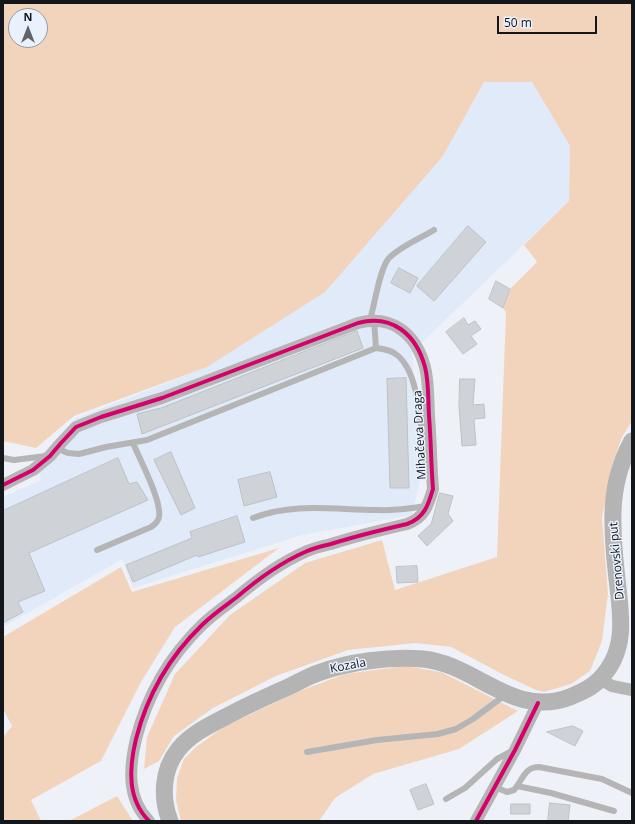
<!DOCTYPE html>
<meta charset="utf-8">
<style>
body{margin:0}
#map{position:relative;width:635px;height:824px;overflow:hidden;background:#eef2f8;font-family:"Open Sans",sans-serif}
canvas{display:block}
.frame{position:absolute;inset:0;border:4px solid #13171b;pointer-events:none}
.north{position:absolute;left:8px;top:8px;width:40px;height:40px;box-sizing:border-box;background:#e9f1fd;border:1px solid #939aa3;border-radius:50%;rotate:0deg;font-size:11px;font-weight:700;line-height:16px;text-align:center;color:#13171b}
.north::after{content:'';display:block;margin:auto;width:14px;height:18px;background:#606468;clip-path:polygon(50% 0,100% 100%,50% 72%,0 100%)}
.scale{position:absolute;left:497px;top:16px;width:100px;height:18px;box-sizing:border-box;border:2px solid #13171b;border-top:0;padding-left:5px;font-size:12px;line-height:14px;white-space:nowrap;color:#13171b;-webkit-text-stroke:3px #e9f1fd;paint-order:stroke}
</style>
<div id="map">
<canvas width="635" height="824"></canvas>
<div class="frame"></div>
<div class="north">N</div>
<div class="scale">50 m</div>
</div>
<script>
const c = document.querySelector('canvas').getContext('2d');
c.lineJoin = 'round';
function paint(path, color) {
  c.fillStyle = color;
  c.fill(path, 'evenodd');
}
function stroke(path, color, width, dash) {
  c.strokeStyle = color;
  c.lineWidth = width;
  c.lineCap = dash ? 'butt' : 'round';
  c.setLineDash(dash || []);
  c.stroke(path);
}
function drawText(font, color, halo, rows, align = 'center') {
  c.font = font + ' "Open Sans",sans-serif';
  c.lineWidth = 3;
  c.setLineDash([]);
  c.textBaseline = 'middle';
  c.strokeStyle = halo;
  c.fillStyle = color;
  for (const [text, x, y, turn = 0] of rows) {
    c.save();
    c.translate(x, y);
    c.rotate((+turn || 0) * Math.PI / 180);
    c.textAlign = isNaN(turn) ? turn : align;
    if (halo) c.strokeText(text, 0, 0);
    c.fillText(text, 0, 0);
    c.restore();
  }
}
const built = new Path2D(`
 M484,82H532L570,146L569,201L412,352L422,472L412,515L302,535L133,588L122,559L3,627V497L41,480L36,460L75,419L207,367L443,156Z`);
const green = new Path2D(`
 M3,3H632V421L622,437L612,465L602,518L608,594L602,641L590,671L571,684L544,692L536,690L504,675L451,647L416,643L348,650L276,676L213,708L174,736L159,761L144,769L147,737L175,674L230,615L305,563L382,540L395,590L497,557L506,312L503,308L510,289L537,262L524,245L569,201L570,146L532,82H484L443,156L325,292L207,367L74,416L36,448L3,441ZM16,16H40V40H16Z
 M279,548L175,627L141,682L101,761L31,800L41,821H3V737L12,726L3,709V637L121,567L132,592Z
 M405,666L441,672L518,711L459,749L373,774L335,798L319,821H181L176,800L177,778L184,759L196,747L225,726L300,691L345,674Z
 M117,796L133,821H69Z`);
const building = new Path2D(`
 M468,226L486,242L434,301L417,286Z
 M399,268L418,278L410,293L391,283Z
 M496,281L510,289L503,308L489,299Z
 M464,318L468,325L475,321L481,329L471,336L477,344L463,354L446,332Z
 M357,331L363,348L142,434L137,414L161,408Z
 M406,378L409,488H390L387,379Z
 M460,379H475L473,405L484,404L485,418L474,419L476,445L462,446L459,406Z
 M171,452L195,508L181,515L154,460Z
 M118,458L129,484L137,482L148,500L29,553L45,591L18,602L23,612L3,623V511Z
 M270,472L277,497L244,506L238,480Z
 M440,493L453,496L448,514L453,521L427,546L418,536L431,524Z
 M237,516L245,542L198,557L197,555L133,582L126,565L192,538L190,532Z
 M417,566L418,582L397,583L396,567Z
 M573,726L583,731L575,746L547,732Z
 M426,784L434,804L418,810L410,790Z
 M550,803L570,805L568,821H548Z
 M511,804H530V814H511Z`);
const service = new Path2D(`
 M370,320C374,307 380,267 389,258C401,246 419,239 434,230
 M374,320L376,348C382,349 390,350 394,353C420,368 421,429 424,457L426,466L429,470
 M56,448L68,453L79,454L106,447L147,440L376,348
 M3,458L14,460L46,456
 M253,518C294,502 335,510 378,510C394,511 410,508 427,506
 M97,550L151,527C155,524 158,522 159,517C162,501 140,460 133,443
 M307,752L377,740L438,734L456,729L473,719L505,695
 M517,786L551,793L614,811
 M495,787L507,792L514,790C523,780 524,767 539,767L602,779L632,793
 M446,799L465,788L497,759L512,751`);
const minor = new Path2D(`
 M3,485L33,470L50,456L61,443L76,427L101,417L162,398L358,323C392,314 416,334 425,367C429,383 428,400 429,416C431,440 431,464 433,489C428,506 424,518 407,524C381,530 356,536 331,544C322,546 313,548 305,552C280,563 258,579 237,597C225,606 212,615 202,625C170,656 147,696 136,739C129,768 127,799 149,821
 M600,679L612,686L632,690
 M476,821L515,750L538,703`);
const secondary = new Path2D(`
 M170,821C161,798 162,770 178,750C191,733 214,723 233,713C250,704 268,696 286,688C297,683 307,677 318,673C348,662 390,656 423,659C476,664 513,719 570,697C580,693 592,688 600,679C628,650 621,615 617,579C615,561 613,543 613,524C612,494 617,468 632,441`);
const cycleway = new Path2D(`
 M3,485L33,470L50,456L61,443L76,427L101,417L162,398L358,323C392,314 416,334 425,367C429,383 428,400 429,416C431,440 431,464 433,489C428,506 424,518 407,524C381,530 356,536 331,544C322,546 313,548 305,552C280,563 258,579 237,597C225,606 212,615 202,625C170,656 147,696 136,739C129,768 127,799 149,821
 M476,821L515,750L538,703`);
const streetNames = [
 ["Mihačeva Draga",420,435,-93],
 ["Drenovski put",617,561,-95],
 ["Kozala",348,666,-11]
];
paint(built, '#e0eaf8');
paint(green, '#f2d4bc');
paint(building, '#cfd3d8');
stroke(building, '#bec2c7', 1);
stroke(service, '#b6b5b5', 6);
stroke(minor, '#b6b5b5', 12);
stroke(secondary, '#b5b4b4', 17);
stroke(cycleway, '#d6006c', 4);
drawText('12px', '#13171b', '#e9f1fd', streetNames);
</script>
